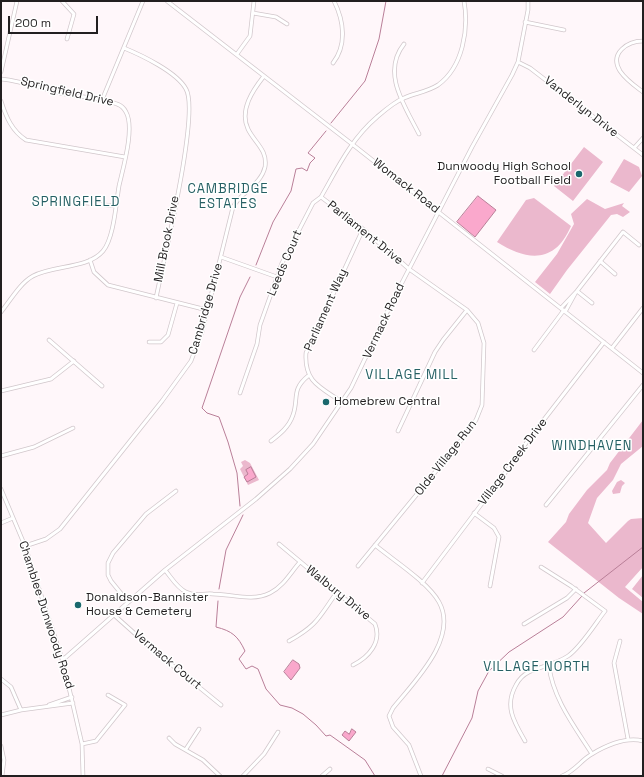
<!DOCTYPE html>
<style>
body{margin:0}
#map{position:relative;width:644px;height:777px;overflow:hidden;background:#fff7fa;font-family:"Space Grotesk",sans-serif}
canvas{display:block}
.frame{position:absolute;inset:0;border:2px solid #221f20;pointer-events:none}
.scale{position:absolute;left:8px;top:16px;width:90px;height:18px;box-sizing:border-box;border:2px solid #221f20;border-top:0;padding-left:5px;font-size:12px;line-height:14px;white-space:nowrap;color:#221f20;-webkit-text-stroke:3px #fff;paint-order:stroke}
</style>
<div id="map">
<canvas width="644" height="777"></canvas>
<div class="frame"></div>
<div class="scale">200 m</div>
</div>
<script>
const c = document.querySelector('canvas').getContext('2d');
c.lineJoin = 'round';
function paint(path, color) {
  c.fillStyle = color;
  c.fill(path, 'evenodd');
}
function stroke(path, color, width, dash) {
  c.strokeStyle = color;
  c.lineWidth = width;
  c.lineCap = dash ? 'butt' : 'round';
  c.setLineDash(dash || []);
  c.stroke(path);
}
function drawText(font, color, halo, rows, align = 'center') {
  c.font = font + ' "Space Grotesk",sans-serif';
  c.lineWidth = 3;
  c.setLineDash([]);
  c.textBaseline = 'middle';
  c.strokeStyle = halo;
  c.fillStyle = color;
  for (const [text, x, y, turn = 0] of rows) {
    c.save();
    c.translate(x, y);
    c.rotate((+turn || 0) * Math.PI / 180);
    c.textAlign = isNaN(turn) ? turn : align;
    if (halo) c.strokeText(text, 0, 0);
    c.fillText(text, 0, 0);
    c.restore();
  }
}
const green = new Path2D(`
 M584,147L603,162L573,201L554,186Z
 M624,159L639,167L642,176L629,192L610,182Z
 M534,198L571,226C555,264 527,261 497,242L526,200Z
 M587,199L605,209L624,203L622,206L630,212L623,217L617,214L611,215L567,270L550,294L535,282L557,254L574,224L571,214Z
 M643,420V446L621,464L613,480L597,498L588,523L606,543L628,521L631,519L643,518V567L625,587L643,602V614L619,598L548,542L566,522L569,514L587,490L607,470L610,463Z
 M245,460L250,463L259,480L248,485L240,469L243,466L241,462Z
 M621,480L625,483L622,486L620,493L613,494L612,491L617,482Z
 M643,575V598L632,589Z`);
const water = new Path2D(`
 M478,196L496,210L475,237L457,222Z
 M251,467L256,477L247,482L244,477L248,474L246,470Z
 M293,660L299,664L300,668L291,680L284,672Z
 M352,729L356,732L349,741L342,735L345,731L349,734Z`);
const stream = new Path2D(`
 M331,123L365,81L379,39L386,1
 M256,265L273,222L291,191L296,169L302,168L307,171L310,163L315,158L308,153L326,131
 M240,506L237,473L228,442L219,417L207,413L202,408L240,297L250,277
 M219,589L226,550L243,515
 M584,593L643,547
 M218,601L216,627C232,631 238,636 245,651L239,659L246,669L252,666L258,669L266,689L280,705L292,708L303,714L316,725L326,736L330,735L365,760L375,776
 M442,776L472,718L478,691L489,671L509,652L563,617L582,596`);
const minor = new Path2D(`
 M62,1L74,14L67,39
 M167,1L352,144L643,373
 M253,13L276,17L287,24
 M525,22L564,30
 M643,41C628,41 609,53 620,71C626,80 635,86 643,92
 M404,44C381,73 405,106 419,134
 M124,48C141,55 177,72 186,89C200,113 163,263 156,298
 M237,54L250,36L254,1
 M518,62L530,68L643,155
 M333,63C347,45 344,21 334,1
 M1,72L17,1
 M1,79C22,81 40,88 60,93C78,97 99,97 117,104C120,105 124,108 126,112C135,128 123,168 119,186C116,203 114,238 103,251C88,269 53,265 33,276C20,283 10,301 1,312
 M102,100L143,1
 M1,101C6,117 12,131 26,140L125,157
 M634,148L643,138
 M321,197L363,229L409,269L467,310L478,323L484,343L482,405L476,420L459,443L358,566
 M48,199L115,206
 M221,257L277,277
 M90,260L94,272L108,285L207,310
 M600,261L615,274
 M577,291L592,303
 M561,308L577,291L623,232L639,245
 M565,312L576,292
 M49,340L102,386
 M149,342H161L168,335L177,303
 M612,348L643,308
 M534,350L564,310
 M1,391L51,379L74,361
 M240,393L257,344L260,325L282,263L313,203L321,197C337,169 351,139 377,117C384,111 394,102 404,98C415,93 427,92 438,85C463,67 469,29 464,1
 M342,402C320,387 304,382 306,353L363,229
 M398,431L435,352L443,340L467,310
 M271,441C280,434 289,427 293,415C299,398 291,390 308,376
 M1,456L34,447L73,428
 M1,489L25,546L63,662L82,744L83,776
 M546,505L643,385
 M474,513L494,528L499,537L490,586
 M1,523L13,518
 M279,544L375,624C382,642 369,657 353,665
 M375,545C393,560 428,582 439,602C459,638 414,682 393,708L389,716L393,727L409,745L421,776
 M25,546L46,539L60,529L162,401L191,361L202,332L233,207C241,192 261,185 265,167C268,150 254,142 248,129C239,110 253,90 264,76
 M165,570C171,577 177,588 186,592C196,597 203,593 213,594C232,594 252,602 270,593C283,587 291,572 300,562
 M422,583L505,473L529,439L604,342
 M128,602L111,581L108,575V563L113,553L146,514L176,491
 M114,615L151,648L221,705
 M524,624L567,598L576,589
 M289,641C318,625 319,617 337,592
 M620,641L614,663L628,739
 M62,659L66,657L165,570L256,499L290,469L313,444L351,388L392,302L472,147L512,75L518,62L528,10V1
 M549,666C553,699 575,727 592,754
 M1,679L11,687L21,710
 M49,705L72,697
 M1,715L21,710L73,703
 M169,738L175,744L203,760L220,776
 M525,741C514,722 504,706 516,685C519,679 523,675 529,672C542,666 556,664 568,656C581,647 595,624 605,611L571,586L541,567
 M82,744L96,741L125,705L108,695
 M1,746L4,760L2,776
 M186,749L199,729
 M488,769L502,776
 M243,776L264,754L278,732
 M322,776L330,769
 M562,776C575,771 581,760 592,754C607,745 627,737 643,741`);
const markers = [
 [579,174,4,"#1a686d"],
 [326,402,4,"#1a686d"],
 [78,605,4,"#1a686d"]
];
const streetNames = [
 ["Springfield Drive",67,92,13],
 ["Vanderlyn Drive",581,107,38],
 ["Womack Road",406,186,38],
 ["Parliament Drive",365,233,39],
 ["Mill Brook Drive",167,239,-79],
 ["Leeds Court",285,263,-67],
 ["Cambridge Drive",206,309,-74],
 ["Parliament Way",326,310,-66],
 ["Vermack Road",384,321,-65],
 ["Olde Village Run",446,458,-52],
 ["Village Creek Drive",513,462,-53],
 ["Walbury Drive",338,593,39],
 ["Chamblee Dunwoody Road",46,615,72],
 ["Vermack Court",167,660,40]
];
const poiNames = [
 ["Dunwoody High School",571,167,"right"],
 ["Football Field",571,181,"right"],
 ["Homebrew Central",334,402],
 ["Donaldson-Bannister",86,598],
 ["House & Cemetery",86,612]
];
const neighbourhoodNames = [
 ["CAMBRIDGE",228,189],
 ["ESTATES",228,204],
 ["SPRINGFIELD",76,202],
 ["VILLAGE MILL",412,375],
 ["WINDHAVEN",592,446],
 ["VILLAGE NORTH",537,667]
];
paint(green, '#ebb8cd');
paint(water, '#faa8cc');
stroke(water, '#b97f98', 1);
stroke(stream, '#b97f98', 1);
stroke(minor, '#d1c7cb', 4.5);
stroke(minor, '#fff', 3);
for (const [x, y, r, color] of markers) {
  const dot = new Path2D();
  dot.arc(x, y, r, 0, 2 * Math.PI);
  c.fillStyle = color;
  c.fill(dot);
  stroke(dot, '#fff', 1.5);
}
drawText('12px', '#221f20', '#fff', streetNames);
drawText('12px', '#221f20', '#fff', poiNames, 'left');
c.letterSpacing = '1px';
drawText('13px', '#266064', '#fff', neighbourhoodNames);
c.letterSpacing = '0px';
</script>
